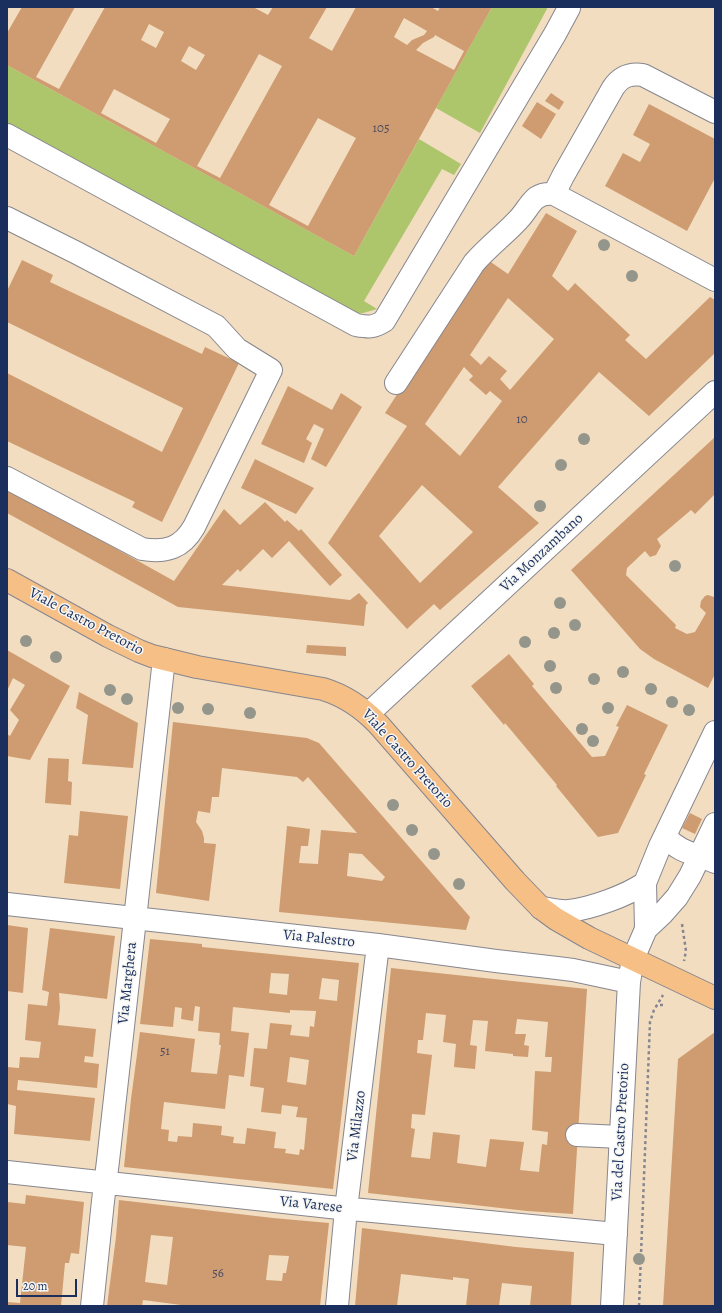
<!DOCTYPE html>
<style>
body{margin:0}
#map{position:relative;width:722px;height:1313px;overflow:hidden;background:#f2ddc0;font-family:Alegreya,serif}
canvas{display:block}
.frame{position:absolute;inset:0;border:8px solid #1b2f5e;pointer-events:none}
.scale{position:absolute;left:16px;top:1279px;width:61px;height:18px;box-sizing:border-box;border:2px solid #1b2f5e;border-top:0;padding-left:5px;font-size:12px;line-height:14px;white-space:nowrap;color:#1b2f5e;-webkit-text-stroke:3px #f6f6f2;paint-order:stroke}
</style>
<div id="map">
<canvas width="722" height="1313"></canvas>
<div class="frame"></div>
<div class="scale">20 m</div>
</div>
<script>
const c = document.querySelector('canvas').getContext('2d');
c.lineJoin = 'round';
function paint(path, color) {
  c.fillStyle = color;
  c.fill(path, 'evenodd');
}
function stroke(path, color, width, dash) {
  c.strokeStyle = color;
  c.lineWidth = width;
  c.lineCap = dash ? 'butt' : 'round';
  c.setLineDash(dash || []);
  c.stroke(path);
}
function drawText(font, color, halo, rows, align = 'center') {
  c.font = font + ' Alegreya,serif';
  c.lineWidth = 3;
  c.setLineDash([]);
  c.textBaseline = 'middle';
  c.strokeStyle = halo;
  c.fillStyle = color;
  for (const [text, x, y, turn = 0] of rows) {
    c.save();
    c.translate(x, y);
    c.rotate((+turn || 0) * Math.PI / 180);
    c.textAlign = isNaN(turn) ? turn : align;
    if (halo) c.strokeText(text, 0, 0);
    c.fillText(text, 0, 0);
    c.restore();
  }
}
const green = new Path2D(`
 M492,7H548L480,133L436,108Z
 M7,65L354,256L419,139L461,164L454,175L442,169L364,301L377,309L363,313L349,314L7,125Z`);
const building = new Path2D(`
 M22,7H75L36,77L59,89L105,7H253L268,15L273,7H327L309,38L332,51L356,7H431L438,11L440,7H492L354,256L7,65V33ZM404,18L427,31L424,35L412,40L407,45L394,37ZM149,24L164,32L156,48L141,40ZM435,35L464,51L454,70L416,50L423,43L434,37ZM189,46L205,55L196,70L181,61ZM259,54L282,66L220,178L197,166ZM114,89L170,119L156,143L101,113ZM318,118L356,138L308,226L269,205Z
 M551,93L564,102L559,110L545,101Z
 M537,102L556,114L541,139L522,126Z
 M649,104L715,139V178L687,231L605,186L623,153L640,162L650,144L633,135Z
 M546,213L577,231L552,276L568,291L575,283L630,335L625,340L646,359L710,297L715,300V353L649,416L599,372L498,487L539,523L440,610L434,604L407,629L328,543L407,426L385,413L485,258L508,274ZM508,298L554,339L510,390L500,379L507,371L489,356L481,365L470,355ZM464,367L473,376L469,380L486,395L490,391L502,401L460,456L425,424ZM422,485L473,532L420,583L379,536Z
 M22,260L53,275L50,282L202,354L205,347L239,363L162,522L132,507L135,502L7,441V373L162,452L183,408L7,322V291Z
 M288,386L332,410L341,393L362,407L326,467L311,459L324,429L314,424L306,439L312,443L304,463L261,444Z
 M715,437V494L695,514L691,510L657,539L661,546L656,555L650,557L645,551L627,568L626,575L676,625L675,628L687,634L695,632L706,613L700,607L701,601L705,596L708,595L714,597L715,594V674L708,688L654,659L640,649L571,570Z
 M255,459L314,488L296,514L241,488Z
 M7,488L174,581L224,509L240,525L265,502L285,522L287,520L299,531L301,529L342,575L330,586L289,541L272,558L263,549L240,572L238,569L222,585L350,600L359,593L368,603L366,605L364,626L178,607L7,513Z
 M307,645L346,647V656L306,653Z
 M7,650L70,686L30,760L7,756V734L10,736L19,720L10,710L25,685L13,678L7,691Z
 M509,654L534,684L532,686L592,757L605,756L619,727L616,726L627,705L668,725L644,774L646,775L618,833L598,837L556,786L557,785L505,723L504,725L471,686Z
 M79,692L138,723L133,768L82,764L88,715L76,708Z
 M173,722L307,738L319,743L470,917L466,930L279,912L287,826L310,829L308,846H301L299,863L318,864L321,830L357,833L308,777L303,782L297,777L222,768L219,797H212L210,813L198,811L196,822L202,831L204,838V843L216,844L209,901L156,893ZM349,853L362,854L385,877L382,881L347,876Z
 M48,758L69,759L68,781L72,782L71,805L45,803Z
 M80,811L128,816L120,889L64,883L69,835L78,836Z
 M690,813L702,819L695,834L682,828Z
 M7,925L28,928L23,993L7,991Z
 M50,928L115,936L107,999L59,993L60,1008L58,1025L96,1029L93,1057L85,1056L84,1062L99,1064L97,1088L18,1080L17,1090L95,1098L90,1141L14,1134L16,1106L7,1104V1067L19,1068L20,1057L39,1058L41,1042L25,1040L28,1004L47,1006L49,992L42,990Z
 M150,939L202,944V947L359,963L333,1189L124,1167L131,1099L140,1032L195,1039L191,1072L217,1074L221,1045H219L220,1033L198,1031L200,1007L195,1006L193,1021L181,1019L182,1008L175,1007L173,1027L140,1024ZM271,973L289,974L287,995L269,993ZM322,978L339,980L337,1001L319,999ZM233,1007L290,1013V1010L316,1011L314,1027L310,1026L309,1037L290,1035L292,1025L270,1023L267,1049L254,1048L250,1086L264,1088L261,1112L281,1114L282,1105L298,1107L296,1117L307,1118L304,1150L300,1149L299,1155L285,1153L286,1149L274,1148L276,1132L247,1128L245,1144L233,1143L234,1137L221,1135L222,1126L193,1123L192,1137L178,1136L177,1142L168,1141L169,1130L161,1129L164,1102L225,1109L229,1075L244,1077L249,1033L231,1031ZM290,1057L309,1060L306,1085L287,1082Z
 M391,968L587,989L573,1214L527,1211L368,1193ZM426,1013L446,1015L443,1042L456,1044L454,1067L475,1069L477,1046L470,1045L473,1020L488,1021L485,1051L513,1054V1056L528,1057L529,1046L524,1045L526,1034H515L517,1019L548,1022L545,1057H552L551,1072L535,1071L532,1130L548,1132L547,1145L542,1144L539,1172L520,1170L524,1142L490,1139L486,1167L457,1163L460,1135L433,1132L430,1159L411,1157L415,1129L411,1128L412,1114L425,1115L432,1055L417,1053L418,1040H423Z
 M715,1032V1306H663L678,1059Z
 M26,1195L84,1202L79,1254L71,1253L69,1263H65L61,1306H7V1302L20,1303L26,1247L7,1245V1202L25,1204Z
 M119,1200L273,1218L329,1223L320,1306L275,1305V1306H189L143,1300L142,1306H107L116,1237ZM151,1235L173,1237L167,1285L145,1282ZM269,1255L289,1256L286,1273H283L282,1281L266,1280Z
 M362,1228L516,1247L574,1252L571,1306H530L532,1286L502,1283L499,1306H466L469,1279L453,1277V1280L401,1274L397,1306H355Z`);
const path = new Path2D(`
 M682,924L686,951L684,961
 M660,1005H663L665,1003
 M639,1306L650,1022L654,1010L663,995`);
const minor = new Path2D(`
 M7,135L356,325C368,327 373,328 384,321L555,34L569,8
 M554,194L563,176L613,88C621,76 630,73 643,75L715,112
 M7,218L77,253L216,326L237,349L271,370L194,527C182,548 166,553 142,549L7,478
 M396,383L474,263C488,247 504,235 518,220C525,213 529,204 536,198C542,194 547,193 554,194L715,280
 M368,714L715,392
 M665,836C680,854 696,853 715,862
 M7,904L378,945L496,961L557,968L573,970L629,982
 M541,908C550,909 560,912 569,911C592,908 626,896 645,883
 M646,929L645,883L660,846L715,732
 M577,1135L621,1137
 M7,1172L330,1207L616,1234
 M92,1306L103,1201L108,1161L164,659
 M337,1306L346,1209L378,945
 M612,1306L629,982L633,959L646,929L662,914L677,897L690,876L715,824`);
const major = new Path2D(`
 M7,580L108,636L139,651L152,656L197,667L323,689C346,696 363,708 379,725L515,881L541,908L556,919L589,938L715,998`);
const trees = [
 [604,245],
 [632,276],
 [584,439],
 [561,465],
 [540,506],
 [675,566],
 [560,603],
 [575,625],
 [554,633],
 [26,641],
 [525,642],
 [56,657],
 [550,666],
 [623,672],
 [594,679],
 [556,688],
 [651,689],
 [110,690],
 [127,699],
 [672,702],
 [178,708],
 [608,708],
 [208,709],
 [689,710],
 [250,713],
 [582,729],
 [593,741],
 [393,805],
 [412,830],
 [434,854],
 [459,884],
 [639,1259]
];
const numberNames = [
 ["105",381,129],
 ["10",522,420],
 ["51",165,1052],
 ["56",218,1274]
];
const streetNames = [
 ["Via Monzambano",542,553,-43],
 ["Viale Castro Pretorio",86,622,28],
 ["Viale Castro Pretorio",407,759,48],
 ["Via Palestro",319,939,6],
 ["Via Marghera",128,983,-84],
 ["Via Milazzo",357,1126,-83],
 ["Via del Castro Pretorio",621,1132,-87],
 ["Via Varese",311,1205,6]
];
paint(green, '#adc56b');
paint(building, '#ce9c70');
stroke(minor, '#86868f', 24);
stroke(major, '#86868f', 24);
stroke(path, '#86868f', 2.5, [3, 3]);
stroke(minor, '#fff', 22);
stroke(major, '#f5bf86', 22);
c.fillStyle = '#94968c';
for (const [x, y] of trees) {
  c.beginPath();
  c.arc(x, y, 6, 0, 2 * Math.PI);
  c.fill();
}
drawText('13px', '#484a62', null, numberNames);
drawText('15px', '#1b2f5e', '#f6f6f2', streetNames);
</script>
